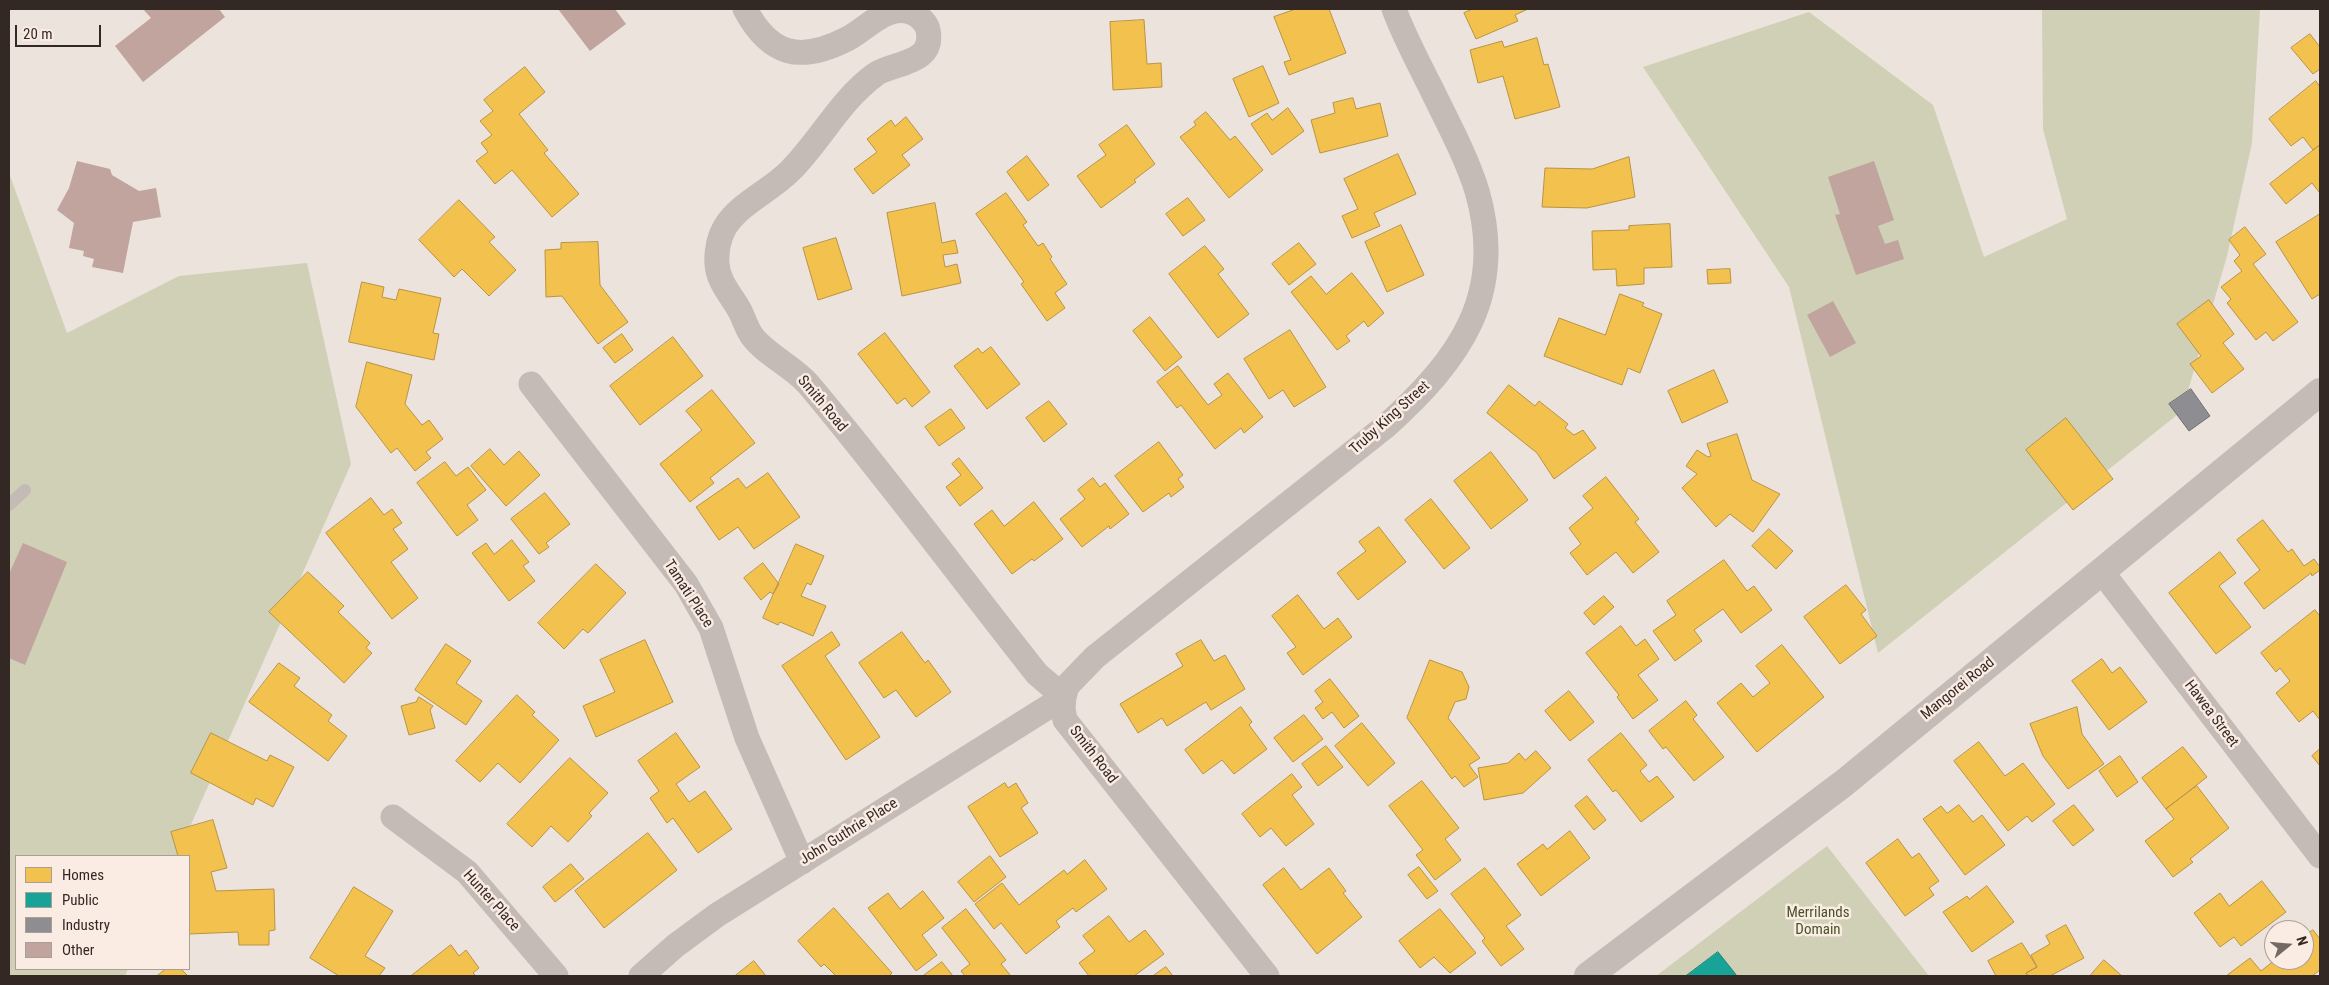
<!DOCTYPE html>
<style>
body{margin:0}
#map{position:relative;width:2329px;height:985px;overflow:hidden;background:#ece3dc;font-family:"Roboto Condensed",sans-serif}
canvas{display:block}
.frame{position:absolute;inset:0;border:10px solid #342825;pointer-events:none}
.legend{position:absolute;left:15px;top:855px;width:175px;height:115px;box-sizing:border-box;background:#faece3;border:1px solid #ab9e97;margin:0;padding:6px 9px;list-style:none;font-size:15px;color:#342825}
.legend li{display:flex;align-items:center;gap:10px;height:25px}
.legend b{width:25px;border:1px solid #ab9e97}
.north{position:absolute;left:2264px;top:920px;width:50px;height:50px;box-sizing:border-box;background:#faece3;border:1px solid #ab9e97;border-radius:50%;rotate:73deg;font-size:14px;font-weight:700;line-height:20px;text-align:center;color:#342825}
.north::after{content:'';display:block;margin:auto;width:18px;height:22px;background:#746965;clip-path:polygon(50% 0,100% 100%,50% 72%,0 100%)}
.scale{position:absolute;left:15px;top:25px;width:86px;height:22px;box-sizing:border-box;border:2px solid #342825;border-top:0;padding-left:6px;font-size:15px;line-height:18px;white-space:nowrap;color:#342825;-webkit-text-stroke:4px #faece3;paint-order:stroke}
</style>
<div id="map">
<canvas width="2329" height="985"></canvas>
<div class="frame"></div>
<ul class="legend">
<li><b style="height:14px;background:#f2c14e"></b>Homes</li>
<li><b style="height:14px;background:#17a398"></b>Public</li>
<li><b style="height:14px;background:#8d8d92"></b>Industry</li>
<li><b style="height:14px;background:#c0a49d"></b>Other</li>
</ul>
<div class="north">N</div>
<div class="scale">20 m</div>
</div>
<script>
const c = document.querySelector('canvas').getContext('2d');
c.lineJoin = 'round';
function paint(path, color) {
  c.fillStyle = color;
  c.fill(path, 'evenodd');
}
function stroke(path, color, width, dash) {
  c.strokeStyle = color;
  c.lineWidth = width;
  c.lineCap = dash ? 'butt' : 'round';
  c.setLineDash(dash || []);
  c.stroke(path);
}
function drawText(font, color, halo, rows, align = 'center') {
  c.font = font + ' "Roboto Condensed",sans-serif';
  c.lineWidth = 5;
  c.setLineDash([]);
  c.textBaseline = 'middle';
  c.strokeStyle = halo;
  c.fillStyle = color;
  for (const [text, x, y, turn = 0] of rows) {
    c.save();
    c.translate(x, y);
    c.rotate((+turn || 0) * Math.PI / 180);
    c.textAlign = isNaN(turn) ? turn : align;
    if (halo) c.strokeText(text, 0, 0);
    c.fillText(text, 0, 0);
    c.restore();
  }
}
const green = new Path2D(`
 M2042,9H2260L2252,143L2227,256L2182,411L1878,653L1789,287L1643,67L1809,12L1933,105L1984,257L2067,219L2043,129Z
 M9,173L67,333L179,276L307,263L351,464L177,856H16V969H128L125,976H9Z
 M1827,846L1929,976H1656Z`);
const homes = new Path2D(`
 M1296,9H1329L1346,53L1289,75L1284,62L1291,60L1274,17Z
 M1473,9H1528L1515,15L1518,21L1476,39L1464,13Z
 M1144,20L1147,64L1161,63L1162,87L1113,90L1110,22Z
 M2310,34L2320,47V69L2313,74L2291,48Z
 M1537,38L1544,65L1548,64L1560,107L1515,119L1503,76L1478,83L1470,50L1502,41L1504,47Z
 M1263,66L1279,103L1249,117L1233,79Z
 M525,67L545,92L519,114L548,150L544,153L579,194L552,217L512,170L495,184L476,161L488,152L481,143L492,135L480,121L493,111L484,100Z
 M2316,81L2320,87V145L2313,150L2303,137L2291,146L2269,119Z
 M1353,98L1356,109L1380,103L1388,136L1320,153L1311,120L1335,113L1333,103Z
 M1288,108L1304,131L1272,155L1251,124L1267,113L1272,120Z
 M1206,112L1230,140L1235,136L1263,170L1229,198L1180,137L1196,125L1194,122Z
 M906,117L923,139L902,155L910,165L873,194L854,169L877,152L867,139L891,120L895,126Z
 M1127,125L1155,164L1134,180L1136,182L1101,208L1077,176L1106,155L1099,145Z
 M2320,145V191L2319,192L2312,183L2286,204L2270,184Z
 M1398,154L1416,194L1374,213L1380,226L1352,238L1342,216L1358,209L1344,179Z
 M1027,156L1049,185L1028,201L1007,172Z
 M1629,157L1635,197L1587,208L1542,207L1545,168L1592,169Z
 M1006,193L1027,222L1023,225L1038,246L1043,243L1052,257L1050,259L1067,284L1055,293L1065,308L1047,321L1021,284L1024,282L976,214Z
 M1188,198L1205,220L1183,236L1166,214Z
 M459,200L495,237L489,242L516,270L489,296L462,269L454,277L419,240Z
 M935,203L942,243L955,240L958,253L943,255L945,267L957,264L961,283L902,296L887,213Z
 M2320,214V294L2312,299L2276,242Z
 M1670,224L1672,267L1644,268V284L1617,286L1616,269L1593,270L1592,231L1629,230V226Z
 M1401,225L1424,275L1387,292L1365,242Z
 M2245,227L2266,254L2253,264L2298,322L2273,341L2266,332L2256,340L2227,303L2231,299L2221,287L2242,271L2234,261L2240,255L2229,240Z
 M836,238L852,289L818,300L803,248Z
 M598,242L600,285L628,322L598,344L562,296L546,297L545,250L561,249V243Z
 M1299,243L1316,264L1289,285L1272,264Z
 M1205,246L1224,269L1218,274L1249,314L1218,338L1169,274Z
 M1730,269L1731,283L1708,284L1707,270Z
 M1352,273L1384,313L1368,327L1364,321L1346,336L1350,341L1337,350L1291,292L1311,276L1326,294Z
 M362,282L384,287L382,297L396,300L399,289L441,298L433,333L439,334L434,360L349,342Z
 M1620,294L1644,303L1642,306L1662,314L1640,373L1628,368L1622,385L1544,356L1559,318L1605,335Z
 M2209,300L2234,334L2223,343L2244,369L2212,393L2190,364L2201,356L2177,324Z
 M1150,317L1182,357L1165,371L1133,331Z
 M1290,330L1326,387L1294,407L1283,390L1269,399L1244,359Z
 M885,333L930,392L912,407L905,398L897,404L858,354Z
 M622,334L633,350L615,363L603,348Z
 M673,337L703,376L640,425L610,386Z
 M991,347L1020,384L987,409L954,366L978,348L982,353Z
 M367,362L412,375L405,404L422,425L429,420L443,439L426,452L431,458L415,471L397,448L391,453L356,407Z
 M1178,366L1208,405L1222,395L1214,384L1228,373L1263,417L1244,433L1241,428L1215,449L1181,405L1177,408L1157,382Z
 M1714,370L1728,402L1682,423L1668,391Z
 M1509,385L1535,406L1539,401L1568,424L1565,428L1574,435L1583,430L1596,448L1554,479L1537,453L1487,413Z
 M712,390L755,443L710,478L714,483L690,502L660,464L702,430L686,411Z
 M1049,401L1067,424L1044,442L1026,418Z
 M951,409L965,428L939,446L925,427Z
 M2066,418L2113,479L2073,510L2026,450Z
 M1737,434L1752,480L1780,494L1753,532L1730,514L1716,527L1682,488L1697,474L1686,466L1697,450L1708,457L1711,456L1707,444Z
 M1159,442L1183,475L1178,479L1184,487L1171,497L1169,493L1143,512L1115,476Z
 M490,449L504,465L519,451L540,475L506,506L471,466Z
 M1491,452L1528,500L1491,529L1454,481Z
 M959,458L983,488L960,506L946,487L961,475L952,464Z
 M445,462L456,476L468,467L486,490L467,505L478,520L457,536L417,483Z
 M768,473L800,517L754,549L738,527L719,540L696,507L738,478L746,488Z
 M1606,477L1639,519L1635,522L1659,552L1633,573L1616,552L1587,575L1570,553L1581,544L1569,528L1593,508L1583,496Z
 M1093,478L1100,487L1105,483L1129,514L1110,529L1109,526L1082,547L1060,519L1085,499L1078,490Z
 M545,493L570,524L546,543L549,547L539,554L511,519Z
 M371,498L384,515L392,509L402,523L393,529L408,549L391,562L418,598L392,619L326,533Z
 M1431,499L1470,548L1444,569L1405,520Z
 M1034,502L1063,539L1034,561L1032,559L1012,574L974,524L992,510L1004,526Z
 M2263,520L2288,552L2292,549L2304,566L2314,559L2320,567V570L2312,576L2311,573L2264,609L2244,583L2260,570L2237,540Z
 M1379,527L1406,562L1358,600L1337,573L1366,551L1359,542Z
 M1769,529L1793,551L1776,569L1752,546Z
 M512,540L529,562L523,566L535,581L509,601L472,553L486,543L494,554Z
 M796,544L824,556L811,585L807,583L801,596L826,606L813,636L780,622L778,625L763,618Z
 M2220,552L2236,573L2219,586L2251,627L2216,654L2169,593Z
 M1724,560L1747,591L1754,586L1772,610L1741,633L1723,609L1694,630L1702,641L1675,661L1653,631L1676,615L1667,601Z
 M763,563L779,584L773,594L770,592L761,600L744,578Z
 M596,564L626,593L588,633L583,629L564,649L538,623Z
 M308,572L344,606L338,612L370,643L366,648L372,653L344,683L269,612Z
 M1846,585L1866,610L1861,614L1877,636L1840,664L1804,617Z
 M1298,595L1324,629L1338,618L1352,637L1303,675L1287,653L1296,647L1272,616Z
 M1604,596L1614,607L1594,625L1584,613Z
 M2315,610L2320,616V720L2313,711L2299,722L2276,693L2290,681L2280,668L2276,672L2261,653Z
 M1621,626L1636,646L1645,639L1659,659L1638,675L1658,700L1633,719L1617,697L1619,695L1586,653Z
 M832,632L840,645L825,656L880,737L846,760L782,666Z
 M902,632L925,663L928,660L951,692L916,717L896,690L884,698L859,663Z
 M645,640L673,702L596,737L583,706L615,692L600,660Z
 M1201,640L1214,661L1225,655L1245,689L1211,710L1206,702L1167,726L1162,718L1138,733L1120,704L1183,666L1176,654Z
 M446,644L471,661L456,683L482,701L466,725L415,690Z
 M1782,645L1824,697L1757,752L1717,703L1741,683L1753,697L1770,683L1756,666Z
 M2102,659L2112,673L2120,667L2147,702L2109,730L2072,681Z
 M1430,660L1462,672L1469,687L1466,699L1455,702L1448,718L1480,758L1469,765L1478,777L1464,787L1455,776L1452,779L1407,718Z
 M279,663L300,678L294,686L332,715L328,721L347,736L328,761L249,702Z
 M1330,679L1359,716L1344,728L1332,712L1323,719L1315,708L1323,702L1315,691Z
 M1569,691L1594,722L1570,741L1545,711Z
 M517,695L535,712L532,715L559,740L520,783L498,763L480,782L456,761Z
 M419,697L433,706L430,710L435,728L409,735L401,706L416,702Z
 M1686,701L1697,715L1693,719L1724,757L1694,781L1666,747L1663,749L1649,731Z
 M1241,707L1252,722L1249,725L1267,749L1234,774L1222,760L1203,774L1185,750Z
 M2077,707L2082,734L2104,764L2068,789L2043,756L2030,724Z
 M1304,715L1323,739L1293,762L1274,738Z
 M1362,723L1395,763L1368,786L1335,746Z
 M211,733L267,761L270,755L294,767L273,807L256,798L253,805L191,773Z
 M676,733L700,767L676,784L689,802L705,791L732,829L698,853L673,818L667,823L650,798L659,791L638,761Z
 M1621,733L1647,765L1640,771L1649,782L1657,776L1674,797L1641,822L1616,790L1613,792L1588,760Z
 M1979,742L2005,776L2023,763L2055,804L2032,822L2027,816L2008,831L1954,761Z
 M1326,746L1343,767L1318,786L1302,764Z
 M2183,747L2207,777L2166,809L2142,778Z
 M2320,749V766L2312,756Z
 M1536,751L1551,768L1523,793L1484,800L1478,768L1508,763L1519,753L1525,760Z
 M2120,756L2138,782L2117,797L2099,771Z
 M570,758L608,793L589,813L592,816L568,842L551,826L532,847L507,824Z
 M1292,774L1302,787L1292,795L1314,824L1286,846L1271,828L1260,837L1242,814Z
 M1422,781L1459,828L1445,839L1461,860L1435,880L1416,855L1423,850L1389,806Z
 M1005,783L1008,788L1016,783L1028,803L1021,808L1038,833L1000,857L968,807Z
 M2197,786L2229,828L2190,859L2193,862L2173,877L2145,841L2174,819L2166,809Z
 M1587,796L1606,820L1594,830L1575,806Z
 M1959,805L1973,822L1982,815L2005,845L1965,875L1923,819L1941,806L1947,813Z
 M2074,805L2094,830L2073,846L2053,821Z
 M213,820L227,868L211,872L216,891L274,889L275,930L269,931V945H239L238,932L189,934V856H178L171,832Z
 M1570,831L1590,858L1541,896L1517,864L1543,844L1547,849Z
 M648,833L677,870L604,928L575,891Z
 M1898,839L1912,858L1919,853L1939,881L1929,888L1934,895L1905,916L1866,863Z
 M990,856L1006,877L974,902L958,882Z
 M1085,860L1107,889L1076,912L1073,908L1056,921L1060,927L1026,954L1001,923L994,929L975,904L1002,883L1019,905L1064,870L1067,874Z
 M571,864L584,879L555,902L543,887Z
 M1419,867L1438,891L1427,899L1408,875Z
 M1284,868L1301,890L1329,868L1346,891L1343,893L1362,917L1317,954L1263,885Z
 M1485,868L1521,915L1506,926L1524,949L1501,966L1482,941L1485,938L1451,894Z
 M2262,881L2286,912L2241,946L2234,937L2220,947L2194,913L2220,893L2229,906Z
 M1987,886L2014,922L1972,952L1943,912L1967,896L1969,899Z
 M354,887L393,911L365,956L385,968L379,976H339L310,958Z
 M923,891L944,918L922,935L937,955L916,971L868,908L888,893L900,909Z
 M834,908L892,973L889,976H836L824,964L821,967L798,941Z
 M966,909L1006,960L1001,964L1011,976H965L961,971L970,964L942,928Z
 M1440,909L1476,953L1450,973L1434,957L1420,968L1399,941Z
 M1109,916L1129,942L1145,930L1164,954L1134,976H1089L1079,963L1095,951L1083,936Z
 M2066,925L2084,958L2050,976H2028L2026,973L2037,967L2031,955L2050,944L2046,936Z
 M2313,930L2320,939V970L2312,976H2226L2250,958L2261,971L2275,960H2304V937Z
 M2022,943L2037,967L2026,973L2028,976H1996L1988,961Z
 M451,945L459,956L466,950L479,968L473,973L476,976H411Z
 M2104,960L2122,976H2090Z
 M754,961L766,976H735Z
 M942,962L953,976H923Z
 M1166,967L1173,976H1153Z
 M166,969H181L188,976H157Z`);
const public = new Path2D(`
 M1718,952L1737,976H1686Z`);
const industry = new Path2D(`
 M2191,389L2210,416L2189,431L2169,404Z`);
const building = new Path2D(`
 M143,9H219L225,17L143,82L115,46L151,18Z
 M558,9H615L626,24L590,51Z
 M77,161L110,169L112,175L139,191L156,188L161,217L133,222L123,273L92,267L94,259L83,256L84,251L69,248L74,223L57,210L69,188Z
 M1874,161L1894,220L1878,226L1885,244L1898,240L1904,259L1856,275L1835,215L1840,214L1828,177Z
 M1833,301L1856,343L1830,357L1807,315Z
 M23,543L67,562L25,665L9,658V574Z`);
const service = new Path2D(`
 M9,505L25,490`);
const minor = new Path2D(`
 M745,9C770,56 800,63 847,39C868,28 889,1 915,14C920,17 927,24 928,30C935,64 895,62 876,74C840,100 821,140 790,171C770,191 740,203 725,227C719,237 716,252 717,264C718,282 732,296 740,311C744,319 747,329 752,336C765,354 794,367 809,385C888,479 961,578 1037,674L1064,697L1063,709L1065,720L1267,976
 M531,384L686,584L711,628L747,738L802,862
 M2102,572L2320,856
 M393,817L467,872L556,976
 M641,976L675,946L717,915L1064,697L1067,686L1095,657L1386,426C1460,359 1507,295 1477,191C1466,156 1447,121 1431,88C1418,62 1404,36 1394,9`);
const tertiary = new Path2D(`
 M1588,976L1844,783L2320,392`);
const streetNames = [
 ["Smith Road",822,404,50],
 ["Truby King Street",1390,418,-42],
 ["Tamati Place",688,594,57],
 ["Mangorei Road",1958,689,-39],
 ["Hawea Street",2211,714,53],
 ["Smith Road",1093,755,52],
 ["John Guthrie Place",849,832,-32],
 ["Hunter Place",491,901,48]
];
const parkNames = [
 ["Merrilands",1818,913],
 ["Domain",1818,930]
];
paint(green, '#cfd0b6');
paint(homes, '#f2c14e');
stroke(homes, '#b99342', 1);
paint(public, '#17a398');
stroke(public, '#207e76', 1);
paint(industry, '#8d8d92');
stroke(industry, '#726f71', 1);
paint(building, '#c0a49d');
stroke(service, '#c4bbb6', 12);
stroke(minor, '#c4bbb6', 25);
stroke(tertiary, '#c4bbb6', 28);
drawText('15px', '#342825', '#faece3', streetNames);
drawText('15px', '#485328', '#faece3', parkNames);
</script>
